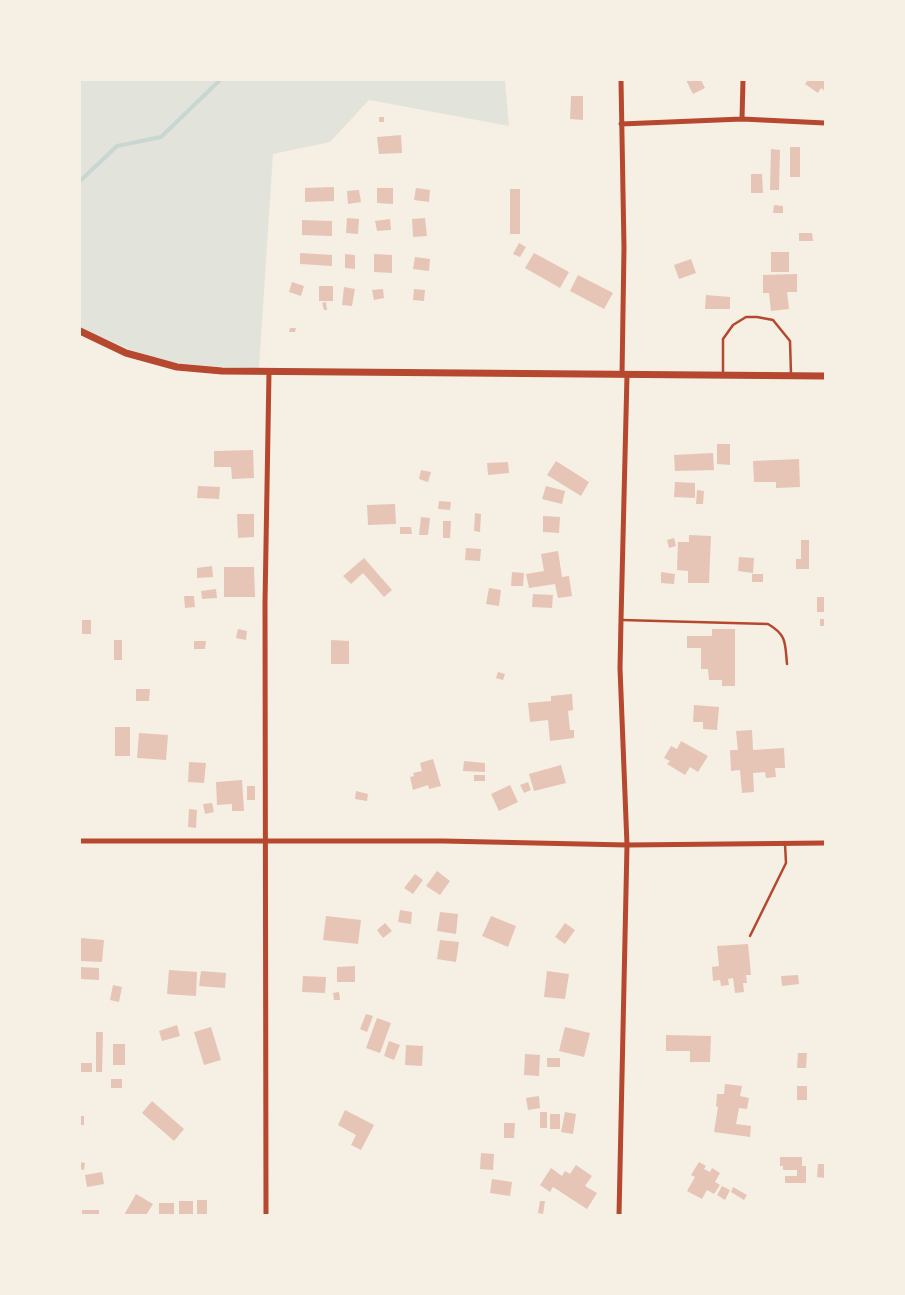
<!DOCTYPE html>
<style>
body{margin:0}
#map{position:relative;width:905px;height:1295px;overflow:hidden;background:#f6efe4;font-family:"PT Sans",sans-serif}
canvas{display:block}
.frame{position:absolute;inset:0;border:81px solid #f6efe4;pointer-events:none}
</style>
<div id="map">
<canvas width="905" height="1295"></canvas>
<div class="frame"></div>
</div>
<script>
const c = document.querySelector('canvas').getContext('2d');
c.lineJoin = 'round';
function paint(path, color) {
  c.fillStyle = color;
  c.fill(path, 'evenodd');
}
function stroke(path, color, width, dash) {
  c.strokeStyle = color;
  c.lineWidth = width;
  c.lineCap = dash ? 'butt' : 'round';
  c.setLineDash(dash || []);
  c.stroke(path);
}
const green = new Path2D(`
 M80,80H505L509,126L369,100L330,142L273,154L259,368C232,367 205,367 178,363C145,358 110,341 80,327Z`);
const stream = new Path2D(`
 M80,181L117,146L161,137L220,80`);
const building = new Path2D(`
 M686,80H701L705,88L693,94Z
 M808,80H825V91L821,88L818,93L805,84Z
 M571,96H583V120L570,119Z
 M379,117H384V122H379Z
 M401,135L402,153L379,154L377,137Z
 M790,147H800V177H790Z
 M771,149L780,150L779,190H770Z
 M751,174H762L763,193H751Z
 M334,187V201L305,202V188Z
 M377,188H393V204L377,203Z
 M416,188L430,190L429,202L414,200Z
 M510,189H520V234H510Z
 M359,190L361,202L348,204L347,191Z
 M774,205L783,206V213H773Z
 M347,218L359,219L358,234L346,233Z
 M425,218L427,236L413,237L412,219Z
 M390,219L391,230L377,231L375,221Z
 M302,220L332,221V236L302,235Z
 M799,233H812L813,241H799Z
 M519,243L526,247L520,257L513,254Z
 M771,252H789V272H771Z
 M300,253L332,255V266L300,264Z
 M534,253L569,272L560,288L525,268Z
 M345,254L355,255V269L345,268Z
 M374,254L392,255V273L374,272Z
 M415,257L430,259L429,271L413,269Z
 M691,259L696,273L679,279L674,265Z
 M797,274V292H787L789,309L771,311L769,293H763V275Z
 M578,275L613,293L604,309L570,291Z
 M292,282L304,286L301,296L289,292Z
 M319,286H333V301H319Z
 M344,287L355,289L352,306L342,305Z
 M383,289L384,298L374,300L372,290Z
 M414,289L425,290L424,301L413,300Z
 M706,295L730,297V309H705Z
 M326,302L327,310H324L322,303Z
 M290,328H296L295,332H289Z
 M717,444H730V465L717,464Z
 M253,450L254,478L232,479L231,467H214V451Z
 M713,453L714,470L675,471L674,455Z
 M799,459L800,487L776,488V482H754L753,461Z
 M556,461L589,482L581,496L547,475Z
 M508,462L509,473L488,475L487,463Z
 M421,470L431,472L428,482L419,479Z
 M675,482L695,483V498L674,497Z
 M198,486L220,487L219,499L197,498Z
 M546,486L565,491L562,504L542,499Z
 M697,490L704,491L703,504H696Z
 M439,501L451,502L450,510L438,509Z
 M395,504L396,524L368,525L367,505Z
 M475,513L481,514L480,532L474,531Z
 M237,514H254V537L238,538Z
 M543,516L560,517L559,533L543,532Z
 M421,517L430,518L428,535H419Z
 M443,521H451L450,538H443Z
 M400,527H411L412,534H400Z
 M689,535L711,536L709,583H688V571L677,570L678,542H689Z
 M674,538L676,546L669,548L667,540Z
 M801,540H809V569H796V559H801Z
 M466,548L481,549L480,561L465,560Z
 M558,551L562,577L569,576L572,596L558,598L555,584L529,588L526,574L544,571L541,554Z
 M739,557L754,558L753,573L738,571Z
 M364,558L392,590L384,597L363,573L351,584L343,576Z
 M212,566L213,577L197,578V568Z
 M224,567H254L255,597H224Z
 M512,572L524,573L523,586H511Z
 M661,572L675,574L674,584L661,583Z
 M752,574H763V582H752Z
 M489,588L501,590L499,606L486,604Z
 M216,589L217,598L202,599L201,591Z
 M533,594L553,595L552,608L532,607Z
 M184,596H194L195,607L185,608Z
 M817,597H825V612H817Z
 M820,619H825V626H820Z
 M82,620H91V634H82Z
 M238,629L247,631L246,640L236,638Z
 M712,629H735V686H722V680H709L708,669H701V648H687V636H712Z
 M114,640H122V660H114Z
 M331,640L349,641V664H331Z
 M194,641H206L205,649H194Z
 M498,672L505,674L503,680L496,678Z
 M136,689H150L149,701H136Z
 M572,694L573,710L568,711L570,730H574V738L550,741L548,720L530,722L528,703L551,701V696Z
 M694,705L719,707L717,730L703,729V722H693Z
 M115,727H130V756H115Z
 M752,730L753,750L784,748L785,768H775L776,777L766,778L765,772L753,773L754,792L742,793L740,770L731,771L730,750H738L736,731Z
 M139,733L168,735L166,760L137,758Z
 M681,741L708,756L698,772L690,767L685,775L667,764L670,761L664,758L671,746L677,749Z
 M433,759L441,786L429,789L428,785L413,790L410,777L414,776L413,773L422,771L420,763Z
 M464,761L485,763V772L463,771Z
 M189,762L206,763L204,783L188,782Z
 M561,765L566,783L534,791L529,774Z
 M474,775H485V781H474Z
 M242,780L244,811H232V804L217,805L216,782Z
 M528,782L531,790L524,793L520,785Z
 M510,785L518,802L499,811L491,794Z
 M247,786H255V800H247Z
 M356,791L368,794L367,801L355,799Z
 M212,803L214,812L205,814L203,804Z
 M189,809L197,810L196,828L188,827Z
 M437,871L450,881L440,895L426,886Z
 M415,874L423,880L413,894L404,888Z
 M400,910L412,912L411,924L398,922Z
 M440,912L458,914L456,934L437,931Z
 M326,916L361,920L358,944L323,940Z
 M491,916L516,926L508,947L482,936Z
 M385,923L392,931L383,938L377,930Z
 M565,923L575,930L565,944L555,937Z
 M81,938L104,940L102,962L80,961Z
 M440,940L459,942L456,962L437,959Z
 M748,944L751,975H746L747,983H743L744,992L735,993L733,978L728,979L729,985L721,986L720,980L713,981L712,967L719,966L717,946Z
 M355,966V982H337V967Z
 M80,967L99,968V980L80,979Z
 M169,970L197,972L196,996L167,994Z
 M201,971L226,973L225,988L199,986Z
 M547,971L569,974L565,999L544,997Z
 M798,975L799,984L782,986L781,976Z
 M303,976L326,977L325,993L302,992Z
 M113,985L122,987L119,1002L110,1000Z
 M339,992L340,1000H334L333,993Z
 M366,1014L373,1016L367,1032L360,1029Z
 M377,1018L391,1023L380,1053L366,1048Z
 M177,1025L180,1036L162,1041L159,1031Z
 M211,1027L221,1060L204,1065L194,1032Z
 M565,1027L590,1033L584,1057L559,1051Z
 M96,1032H103L102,1072H96Z
 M666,1035L711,1036L710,1062H690V1051H666Z
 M389,1041L400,1045L394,1060L384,1056Z
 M113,1044H125V1065H113Z
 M406,1045L423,1046L422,1066L405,1065Z
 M798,1053H807L806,1068H797Z
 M525,1054L540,1055L539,1076L524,1075Z
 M547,1058H560V1067H547Z
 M80,1063H92V1072H80Z
 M111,1079H122V1088H111Z
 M725,1084L742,1086L740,1096L749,1098L747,1109L739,1108L736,1124L751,1126L750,1137L714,1132L718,1107L716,1106L717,1094H724Z
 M797,1086H807V1100H797Z
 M539,1096L540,1108L528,1110L526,1098Z
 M152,1101L184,1129L174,1141L142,1113Z
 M345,1110L374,1125L361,1150L351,1145L356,1135L338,1125Z
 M540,1112H547V1128H540Z
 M565,1112L576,1114L573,1134L561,1132Z
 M550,1114H560V1129H550Z
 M80,1116H84V1125H80Z
 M504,1123H515L514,1138H504Z
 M481,1153L494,1154L493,1170L480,1169Z
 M780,1157H802V1166H806V1183H785V1176H797V1170H783V1166H780Z
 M80,1162L85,1163L84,1170L80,1169Z
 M699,1162L706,1166L704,1169L710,1172L712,1168L720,1173L715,1182L720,1185L714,1194L707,1190L702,1199L687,1191L695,1177L691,1175Z
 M818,1164H825V1178L817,1177Z
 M576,1165L592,1176L585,1186L597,1193L587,1209L553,1187L550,1192L540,1185L551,1168L562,1176L565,1171L570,1174Z
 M102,1172L104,1184L87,1187L85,1175Z
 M492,1179L512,1182L510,1196L490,1193Z
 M722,1186L730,1190L725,1200L717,1195Z
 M733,1187L747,1195L744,1200L731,1192Z
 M136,1194L153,1204L146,1215H124Z
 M197,1200H207V1215H197Z
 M179,1201H193V1215H179Z
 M540,1201H545L543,1214L538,1213Z
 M159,1203H174V1215H159Z
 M82,1210H99V1215H82Z`);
const service = new Path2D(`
 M723,374V339L733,325L746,317H757L773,320L790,341L791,374
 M622,620L768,624C787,635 785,643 787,664
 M750,936L786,863L785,844`);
const minor = new Path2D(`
 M621,80L624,248L622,375
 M742,119L743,80
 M621,124L742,119L825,123
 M80,841H443L627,845L825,843
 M266,1215L265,603L269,372
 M619,1215L627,845L620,668L621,620L627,375`);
const secondary = new Path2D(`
 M80,331L126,353L177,367L222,371L825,376`);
paint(green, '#e2e4dc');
stroke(stream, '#c9d6d2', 4);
paint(building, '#e6c5b7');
stroke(service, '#b5482f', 2.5);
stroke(minor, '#b5482f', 5);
stroke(secondary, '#b5482f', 7);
</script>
